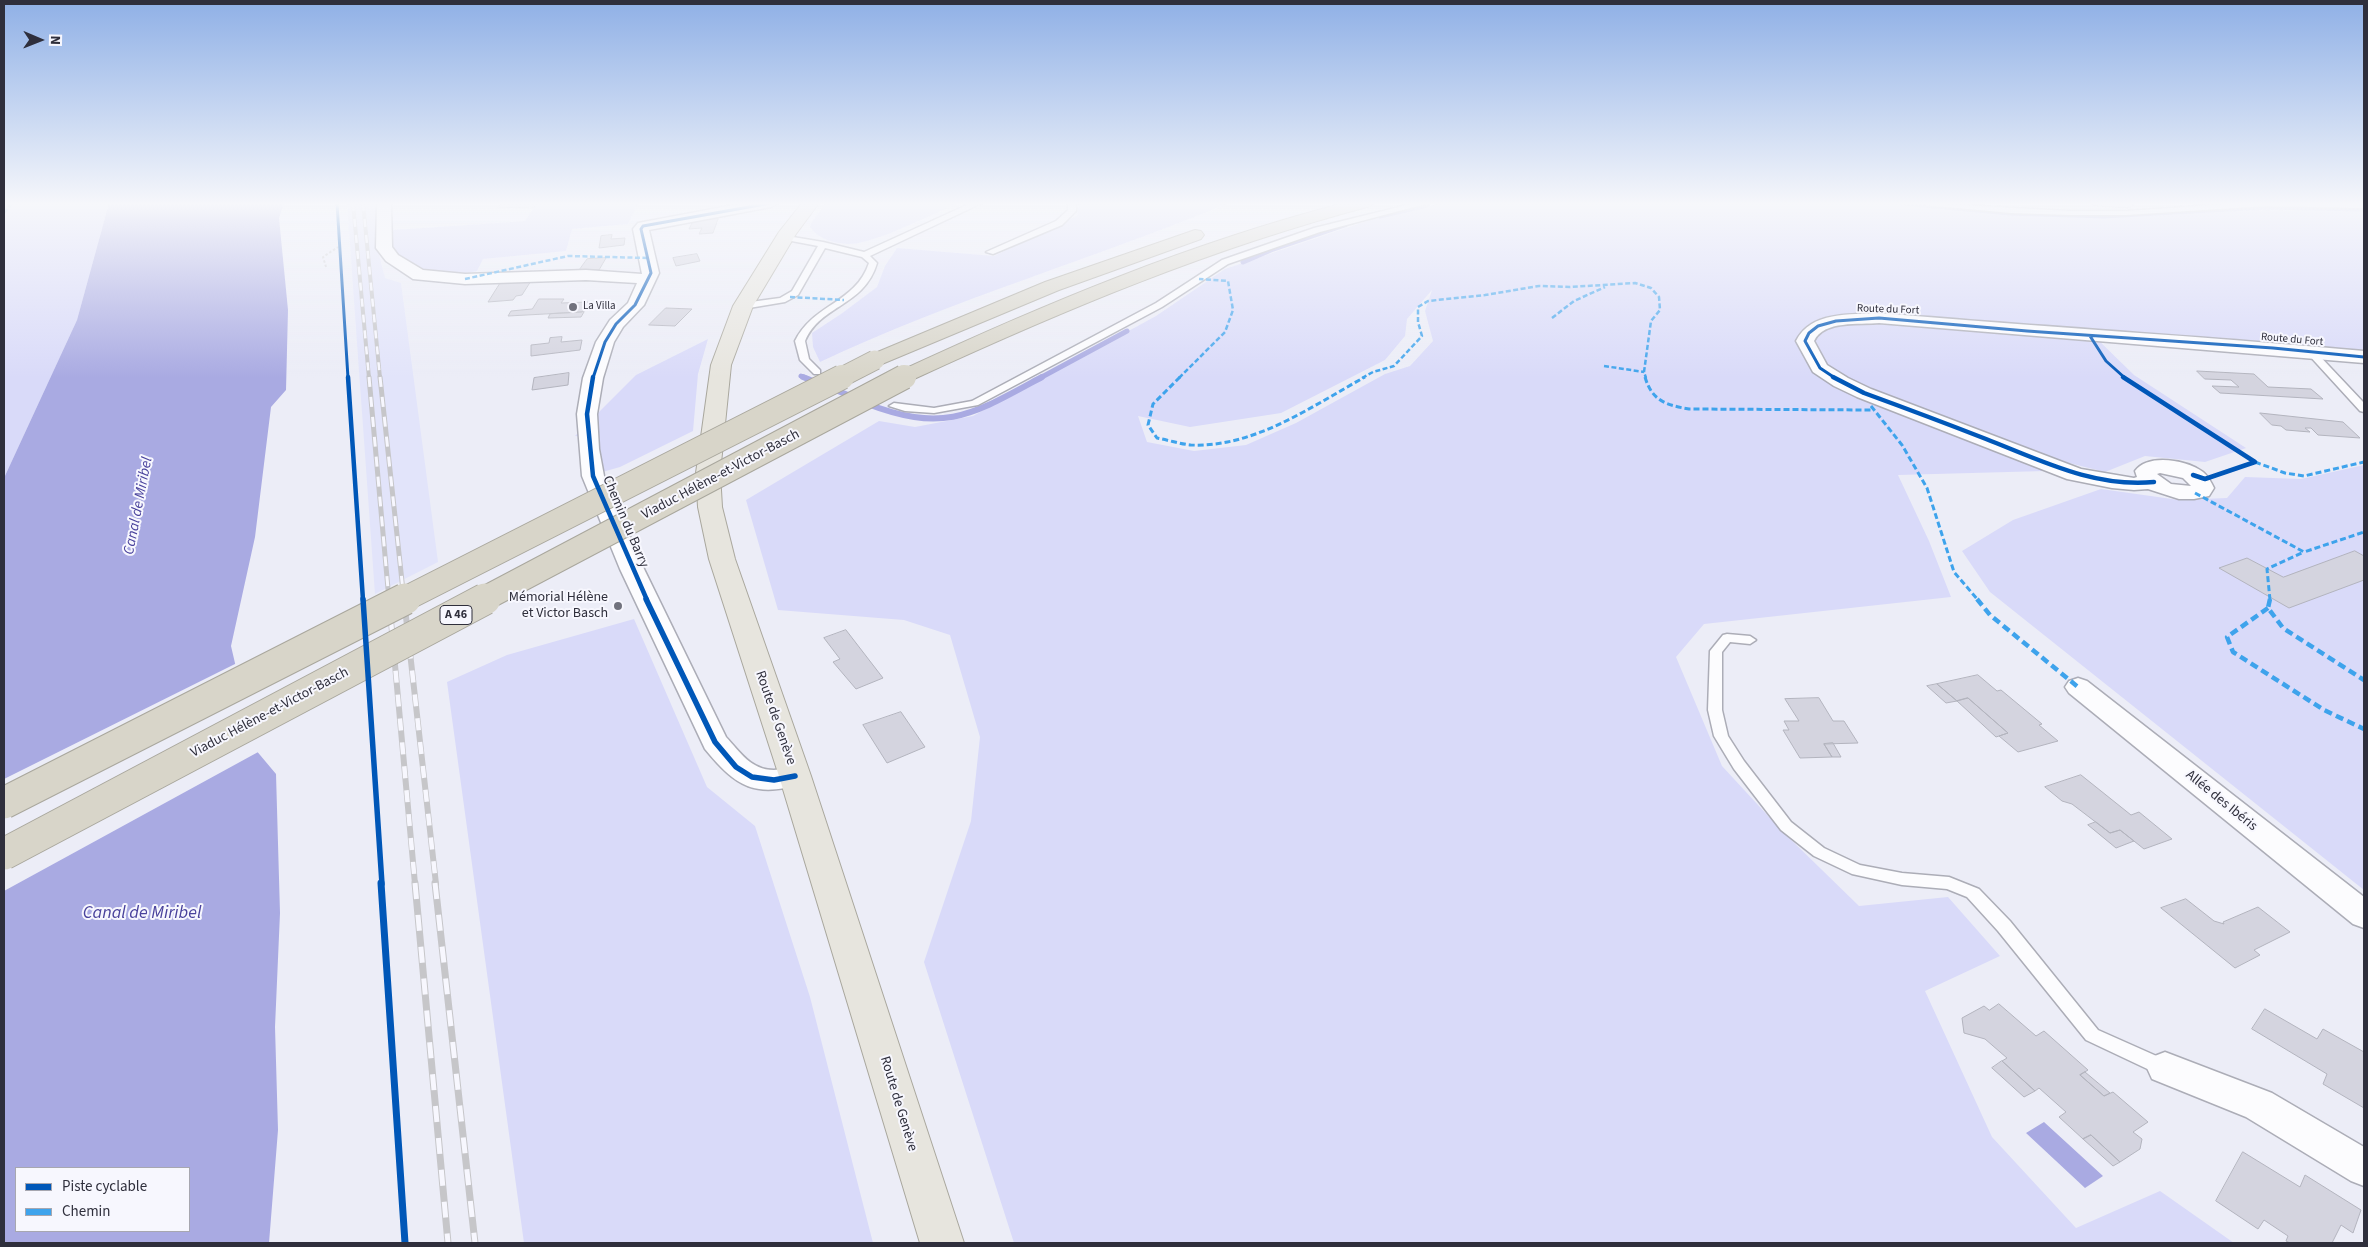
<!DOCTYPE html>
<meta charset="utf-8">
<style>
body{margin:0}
#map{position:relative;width:2368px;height:1247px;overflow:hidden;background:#ecedf7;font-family:"Source Sans 3",sans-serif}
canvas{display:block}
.frame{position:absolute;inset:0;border:5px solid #2f2f3c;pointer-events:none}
.legend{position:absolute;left:15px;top:1167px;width:175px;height:65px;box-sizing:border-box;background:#f7f7fe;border:1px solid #a7a7b0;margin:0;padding:6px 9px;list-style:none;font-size:15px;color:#2f2f3c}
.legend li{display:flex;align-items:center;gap:10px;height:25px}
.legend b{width:25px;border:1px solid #a7a7b0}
.north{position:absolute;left:15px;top:15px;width:50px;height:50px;-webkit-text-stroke:4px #f7f7fe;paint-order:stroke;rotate:91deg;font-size:14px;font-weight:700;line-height:20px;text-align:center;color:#2f2f3c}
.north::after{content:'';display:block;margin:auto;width:18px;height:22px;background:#2f2f3c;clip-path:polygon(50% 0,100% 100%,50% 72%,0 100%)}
</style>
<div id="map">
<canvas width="2368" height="1247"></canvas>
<div class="frame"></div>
<ul class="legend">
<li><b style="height:6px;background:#0057b8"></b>Piste cyclable</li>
<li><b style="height:6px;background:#3ea3ec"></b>Chemin</li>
</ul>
<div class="north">N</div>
</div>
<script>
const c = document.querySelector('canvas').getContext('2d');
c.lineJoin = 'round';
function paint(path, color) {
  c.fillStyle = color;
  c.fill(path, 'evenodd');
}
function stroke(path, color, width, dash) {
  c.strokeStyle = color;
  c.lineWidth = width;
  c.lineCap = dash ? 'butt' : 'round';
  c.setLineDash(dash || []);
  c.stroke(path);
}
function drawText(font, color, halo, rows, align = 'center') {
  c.font = font + ' "Source Sans 3",sans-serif';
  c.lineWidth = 4;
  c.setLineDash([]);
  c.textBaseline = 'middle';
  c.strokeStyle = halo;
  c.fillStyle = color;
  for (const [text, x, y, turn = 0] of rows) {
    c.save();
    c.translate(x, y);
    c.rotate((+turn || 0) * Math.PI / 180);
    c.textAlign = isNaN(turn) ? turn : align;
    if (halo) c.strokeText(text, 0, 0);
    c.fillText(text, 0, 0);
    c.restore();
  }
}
const built = new Path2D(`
 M347,203H377L376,243L385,278L401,283L438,562L375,594Z`);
const green = new Path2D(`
 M4,203H109L77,320L4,478Z
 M537,203H638L628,224L572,229L566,251L483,259L477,271C442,279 413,274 389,246L391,231L394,230L525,221Z
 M826,203H959C930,215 892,235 863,242C846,247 820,242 810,227L811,223Z
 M1079,203H1229C1094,259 953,299 820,362L813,347L812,333L841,314L877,287L885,266L897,248L994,256L1077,216Z
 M1443,203H1894L2011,215L2146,216L2252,210L2364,211V352L2088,330L2134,375L2246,448L2205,462L2145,456L2105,472L2069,463L2045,471L1898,475L1929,541L1951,597L1704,624L1676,657L1722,766L1782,831L1859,906L1948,897L2000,956L1925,991L1992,1137L2076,1228L2160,1191L2234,1243H1014L924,962L971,821L980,737L950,635L904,620L778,610L746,500L879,421L915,427L973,416L1156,316L1225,269L1373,219ZM1432,290L1425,311L1433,341L1410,366L1385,374L1296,423L1246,445L1194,451L1147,442L1138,416L1190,427L1281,413L1385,360L1405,336L1407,319Z
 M708,339L698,374L693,431L620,467L599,473L593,437L575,436L636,375Z
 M2364,465V890L1990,592L1962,551L2013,520L2101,489L2179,500L2227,498L2245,477L2301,479Z
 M634,619L707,787L755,826L810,997L873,1243H524L447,682L507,655Z`);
const water = new Path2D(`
 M109,203H284L279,218L288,310L286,390L271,407L255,537L231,646L255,749L276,774L280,913L275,1027L278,1130L269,1243H4V478L77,320ZM16,1168H189V1231H16Z
 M2044,1122L2103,1176L2085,1188L2026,1133Z`);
const pier = new Path2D(`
 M237,663L257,748L260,751L4,891V779Z`);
const streamFar1 = new Path2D(`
 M1903,203L2010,213L2104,216L2264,207L2364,209
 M1380,216L1427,205
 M1243,262L1271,250L1345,225
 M801,376L806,378
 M1040,378L1127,331`);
const stream = new Path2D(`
 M803,377L818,383
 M831,388L855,398
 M865,403C945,434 972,415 1042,377`);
const building = new Path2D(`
 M502,203H536L534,207L498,208Z
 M718,219L713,233L699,234L702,228L689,229L693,221Z
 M612,235L611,239L625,238L624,245L599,248L601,236Z
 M697,254L700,261L676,266L673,258Z
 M606,258L599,270H579L587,259Z
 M531,281L522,295L516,296L513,300L488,302L500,283Z
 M539,299H564L561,303L588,302L582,312L508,316L511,311L532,309Z
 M666,308L692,309L675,326L649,325Z
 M584,312L581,317L548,318L550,314Z
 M562,337L561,342L582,340L580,350L531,356V345L549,343L550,338Z
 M2197,371L2254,374L2268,387L2311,389L2323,399L2220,393L2212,386L2239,387L2231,380L2205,379Z
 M569,373L568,385L532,390L534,378Z
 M2260,413L2343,422L2360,438L2318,435L2311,428H2305L2310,432L2286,430L2281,426L2272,425Z
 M2355,551L2364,556V580L2289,608L2219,568L2247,558L2283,577Z
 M846,630L883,678L856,689L833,662L840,659L824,638Z
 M1978,675L1997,691L2001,690L2042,724L2039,725L2058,741L2018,752L1999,736L2008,733L1968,698L1957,701L1937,684Z
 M1937,684L1957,701L1946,703L1927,686Z
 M1819,698L1833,721H1844L1858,743L1824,744L1832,757L1800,758L1783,730H1789L1784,721H1799L1785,699Z
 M1968,698L2008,733L1996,737L1957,701Z
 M901,712L925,747L887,763L863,725Z
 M1833,743L1841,757H1832L1824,744Z
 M2081,775L2131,815L2139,812L2172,839L2144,849L2120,830L2110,833L2072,804L2062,801L2045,787Z
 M2096,822L2110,833L2120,830L2134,841L2116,848L2088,825Z
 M2186,899L2214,921L2224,924L2223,922L2258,907L2290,932L2254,950L2260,955L2235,968L2161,908Z
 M1999,1004L2036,1036L2044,1031L2088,1070L2080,1075L2104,1096L2113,1092L2148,1122L2133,1132L2142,1139L2140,1149L2120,1162L2091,1135L2083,1139L2059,1117L2066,1112L2039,1088L2035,1091L2002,1061L2007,1058L1985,1039L1964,1033L1962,1018L1984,1006L1989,1010Z
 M2265,1009L2317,1039L2323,1029L2364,1052V1108L2323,1084L2327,1074L2252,1029Z
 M2002,1061L2035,1091L2024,1097L1992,1068Z
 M2085,1072L2110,1093L2104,1096L2080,1075Z
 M2091,1135L2120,1162L2113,1166L2083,1139Z
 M2243,1152L2300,1187L2305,1175L2361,1210L2353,1233L2341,1225L2332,1243H2290L2286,1241L2288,1236L2264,1220L2258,1229L2216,1201Z`);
const path = new Path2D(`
 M326,267L323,257L338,247`);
const lane = new Path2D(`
 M971,203H982L870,256L877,263C864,307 821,304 805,341L809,359L820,370V374H814L800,360L795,341C813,304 856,303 869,263L862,257L825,248L798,295L785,302L743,309L739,306L743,303L780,298L792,291L818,246L781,239V235L823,242L864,252Z
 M1068,203H1076V211L1062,225L993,254L986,252L1056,221L1068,210Z
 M1415,203H1429L1320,232L1228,264L1162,307L978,405L934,413L905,411L889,406L894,403L934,408L972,401L1156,303L1222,260L1314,228Z
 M1921,203L2071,211H2126L2242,203L2364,204V208L2266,206L2126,215H2071L2011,213L1925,205Z
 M2092,203H2130L2132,205L2128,207L2096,205Z
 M2310,348L2313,349L2364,403V412L2360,411L2307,353L2305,351Z
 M1727,634L1750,636L1756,640L1750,644L1730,642L1722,652V710L1728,736L1744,761L1791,822L1824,848L1860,865L1902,873L1949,877L1979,889L2010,921L2098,1030L2170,1062L2173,1068L2170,1074L2164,1076L2158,1074L2086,1040L1998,931L1967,897L1947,889L1902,885L1852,874L1814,856L1781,830L1734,769L1714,736L1708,710L1710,651L1723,635Z`);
const street = new Path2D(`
 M377,203H391L392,247L398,255L423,270L465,274L586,270L642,274L633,229L638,223L744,203H778L771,207L649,230L659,273L644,305L623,327L614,342L603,378L597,414L599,449L604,476L644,569L726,737C740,752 751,770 774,770C786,769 793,765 805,769L809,776L805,783C755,798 737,788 705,749L620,569L582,476L577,414L583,378L596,342L610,320L628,303L637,283L586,280L465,284L413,279L386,261L376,248Z
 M1879,313C2041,327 2203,336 2364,351V363L1879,323C1859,325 1824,320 1814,341L1827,365L1848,378L1871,389L2081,469L2134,478L2137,477L2135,471C2148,453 2187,460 2203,472C2208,476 2211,482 2214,488L2209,496L2194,499H2179L2148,489L2134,490L2112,488L2067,479L1857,397L1834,386L1813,372L1796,341C1811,311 1850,315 1879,313ZM2160,473L2183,478L2191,486L2171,484L2157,474Z
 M2078,678L2087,681L2364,897V928L2353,924L2069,693L2065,687L2069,681Z
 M2165,1052L2272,1093L2364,1147V1186L2351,1181L2246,1117L2152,1079L2147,1068L2152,1057Z`);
const primary = new Path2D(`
 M802,203H819L796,234L753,306L731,365L720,473L722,507L735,559L811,776L964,1243H920L779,776L709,559L698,507L696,473L711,365L733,306L779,232Z`);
const highway = new Path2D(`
 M1344,203H1373L1371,206C1211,248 1064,310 914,379L907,381L900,379L897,375L900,371C1044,304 1190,243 1344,203Z
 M1195,230L1201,231L1204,235L1201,239L1059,290L882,364L875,366L868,364L865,360L868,356L1045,282Z`);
const railFar3 = new Path2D(`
 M353,203L369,378
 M363,203L380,378`);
const railFar2 = new Path2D(`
 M369,377L389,600
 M380,377L404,600`);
const railFar1 = new Path2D(`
 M389,599L415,884
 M404,599L436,884`);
const rail = new Path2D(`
 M415,883L448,1243
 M435,883L475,1243`);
const highwayBridgeFar2 = new Path2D(`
 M840,378L875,360
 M902,378L907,375`);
const highwayBridgeFar1 = new Path2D(`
 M403,600L842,377
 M482,600L904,377`);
const highwayBridge = new Path2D(`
 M4,803L405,599
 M4,854L485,599`);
const quietFar2 = new Path2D(`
 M4,213L12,203
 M465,279L568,256L648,258
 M790,297L844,300
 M1552,318L1574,301L1605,287
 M1604,366L1644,372
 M1179,378L1225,332L1233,310L1228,281L1199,279
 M1362,378L1373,372L1394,366L1422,336L1418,322V307L1428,301L1485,295L1539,286L1570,287L1635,283L1651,288L1659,297L1660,310L1651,321L1644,372L1646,378`);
const quietFar1 = new Path2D(`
 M1180,377L1153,404L1148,425L1157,438C1168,440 1180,444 1191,445C1254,448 1312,406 1365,377
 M1645,377C1652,401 1666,405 1689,409L1874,410
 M1871,406L1902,445L1927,488L1954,572L1978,600
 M2255,462L2285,473L2304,476L2364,462
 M2195,493L2304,552L2364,532
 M2270,600L2267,569L2304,552`);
const quiet = new Path2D(`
 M1977,599L1990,615L2078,687
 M2270,599L2268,608L2283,628L2364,680
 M2268,608L2227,637L2233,652L2324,710L2364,729`);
const cyclewayFar3 = new Path2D(`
 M337,203L348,378
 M2090,336L2106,361L2125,378
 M593,378L605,342L616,324L635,305L651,273L641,229L643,226L771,203
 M1835,378L1820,368L1805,341L1809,333L1818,326L1836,321L1879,318L2027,331L2273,348L2364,357`);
const cyclewayFar2 = new Path2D(`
 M348,377L363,600
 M593,377L587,414L593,476L647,600
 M1833,377L1864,393C1905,408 1945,423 1986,439C2040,460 2094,488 2154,482
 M2123,377L2255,462L2205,479L2193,475`);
const cyclewayFar1 = new Path2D(`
 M363,599L382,884
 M646,599L715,742L736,767L752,777L774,780L795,776`);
const cycleway = new Path2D(`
 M381,883L405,1243`);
const markers = [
 [573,307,5,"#71727d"],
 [618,606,5,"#71727d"]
];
const farPoinames = [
 ["La Villa",583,307]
];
const farStreetnames = [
 ["Route du Fort",1888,310,2],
 ["Route du Fort",2292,340,5]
];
const shields = [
 [456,615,32]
];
const shieldNames = [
 ["A 46",456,615]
];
const streetNames = [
 ["Viaduc Hélène-et-Victor-Basch",721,475,-28],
 ["Chemin du Barry",625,522,67],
 ["Viaduc Hélène-et-Victor-Basch",270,713,-28],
 ["Route de Genève",775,718,71],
 ["Allée des Ibéris",2221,801,39],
 ["Route de Genève",898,1104,73]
];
const poiNames = [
 ["Mémorial Hélène",608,598],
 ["et Victor Basch",608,614]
];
const waterNames = [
 ["Canal de Miribel",139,506,-79]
];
const nearWaternames = [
 ["Canal de Miribel",142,914]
];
paint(built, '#e2e4fa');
paint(green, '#d9daf9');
paint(water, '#a9aae2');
paint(pier, '#ecedf7');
stroke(streamFar1, '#a9aae2', 5);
stroke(stream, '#a9aae2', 6);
paint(building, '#d4d4df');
stroke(building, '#b3b4be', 1);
stroke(lane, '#acadb7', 3);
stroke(street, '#acadb7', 3);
stroke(primary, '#a9a79d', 2);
stroke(highway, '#a9a79d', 2);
stroke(path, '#cfcfd2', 2, [2.5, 2]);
paint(lane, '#fcfcfe');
paint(street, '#fcfcfe');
paint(primary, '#e7e5de');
paint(highway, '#d8d5c9');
stroke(railFar3, '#c6c6c9', 4);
stroke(railFar2, '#c6c6c9', 5);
stroke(railFar1, '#c6c6c9', 6);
stroke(rail, '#c6c6c9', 7);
stroke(railFar3, '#f7f7fe', 2.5, [8]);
stroke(railFar2, '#f7f7fe', 3, [10]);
stroke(railFar1, '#f7f7fe', 4.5, [12]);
stroke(rail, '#f7f7fe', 5, [16]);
stroke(highwayBridgeFar2, '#a9a79d', 21, []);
stroke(highwayBridgeFar1, '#a9a79d', 26, []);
stroke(highwayBridge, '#a9a79d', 33, []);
stroke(highwayBridgeFar2, '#d8d5c9', 19);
stroke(highwayBridgeFar1, '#d8d5c9', 24);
stroke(highwayBridge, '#d8d5c9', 31);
stroke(quietFar2, '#3ea3ec', 2.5, [5, 2.5]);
stroke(quietFar1, '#3ea3ec', 3, [6, 3]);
stroke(quiet, '#3ea3ec', 4.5, [8, 4.5]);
stroke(cyclewayFar3, '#0057b8', 3);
stroke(cyclewayFar2, '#0057b8', 4.5);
stroke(cyclewayFar1, '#0057b8', 5.5);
stroke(cycleway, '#0057b8', 7);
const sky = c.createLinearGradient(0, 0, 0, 378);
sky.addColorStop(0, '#8fb0e6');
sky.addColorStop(0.54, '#f6f7fb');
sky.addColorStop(1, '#f6f7fb00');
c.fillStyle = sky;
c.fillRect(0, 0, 2368, 378);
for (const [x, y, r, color] of markers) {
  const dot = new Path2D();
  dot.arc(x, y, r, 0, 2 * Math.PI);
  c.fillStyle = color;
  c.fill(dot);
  stroke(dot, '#f7f7fe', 2);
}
drawText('11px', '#2f2f3c', '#f7f7fe', farPoinames, 'left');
drawText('11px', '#2f2f3c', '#f7f7fe', farStreetnames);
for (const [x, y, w] of shields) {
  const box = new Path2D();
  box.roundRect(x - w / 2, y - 9.5, w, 19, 4);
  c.fillStyle = '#f7f7fe';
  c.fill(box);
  stroke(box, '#2f2f3c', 1);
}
drawText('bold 12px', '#2f2f3c', null, shieldNames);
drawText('14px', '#2f2f3c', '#f7f7fe', streetNames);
drawText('14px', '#2f2f3c', '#f7f7fe', poiNames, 'right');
drawText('italic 15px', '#49429c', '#f7f7fe', waterNames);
drawText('italic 18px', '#49429c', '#f7f7fe', nearWaternames);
</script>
